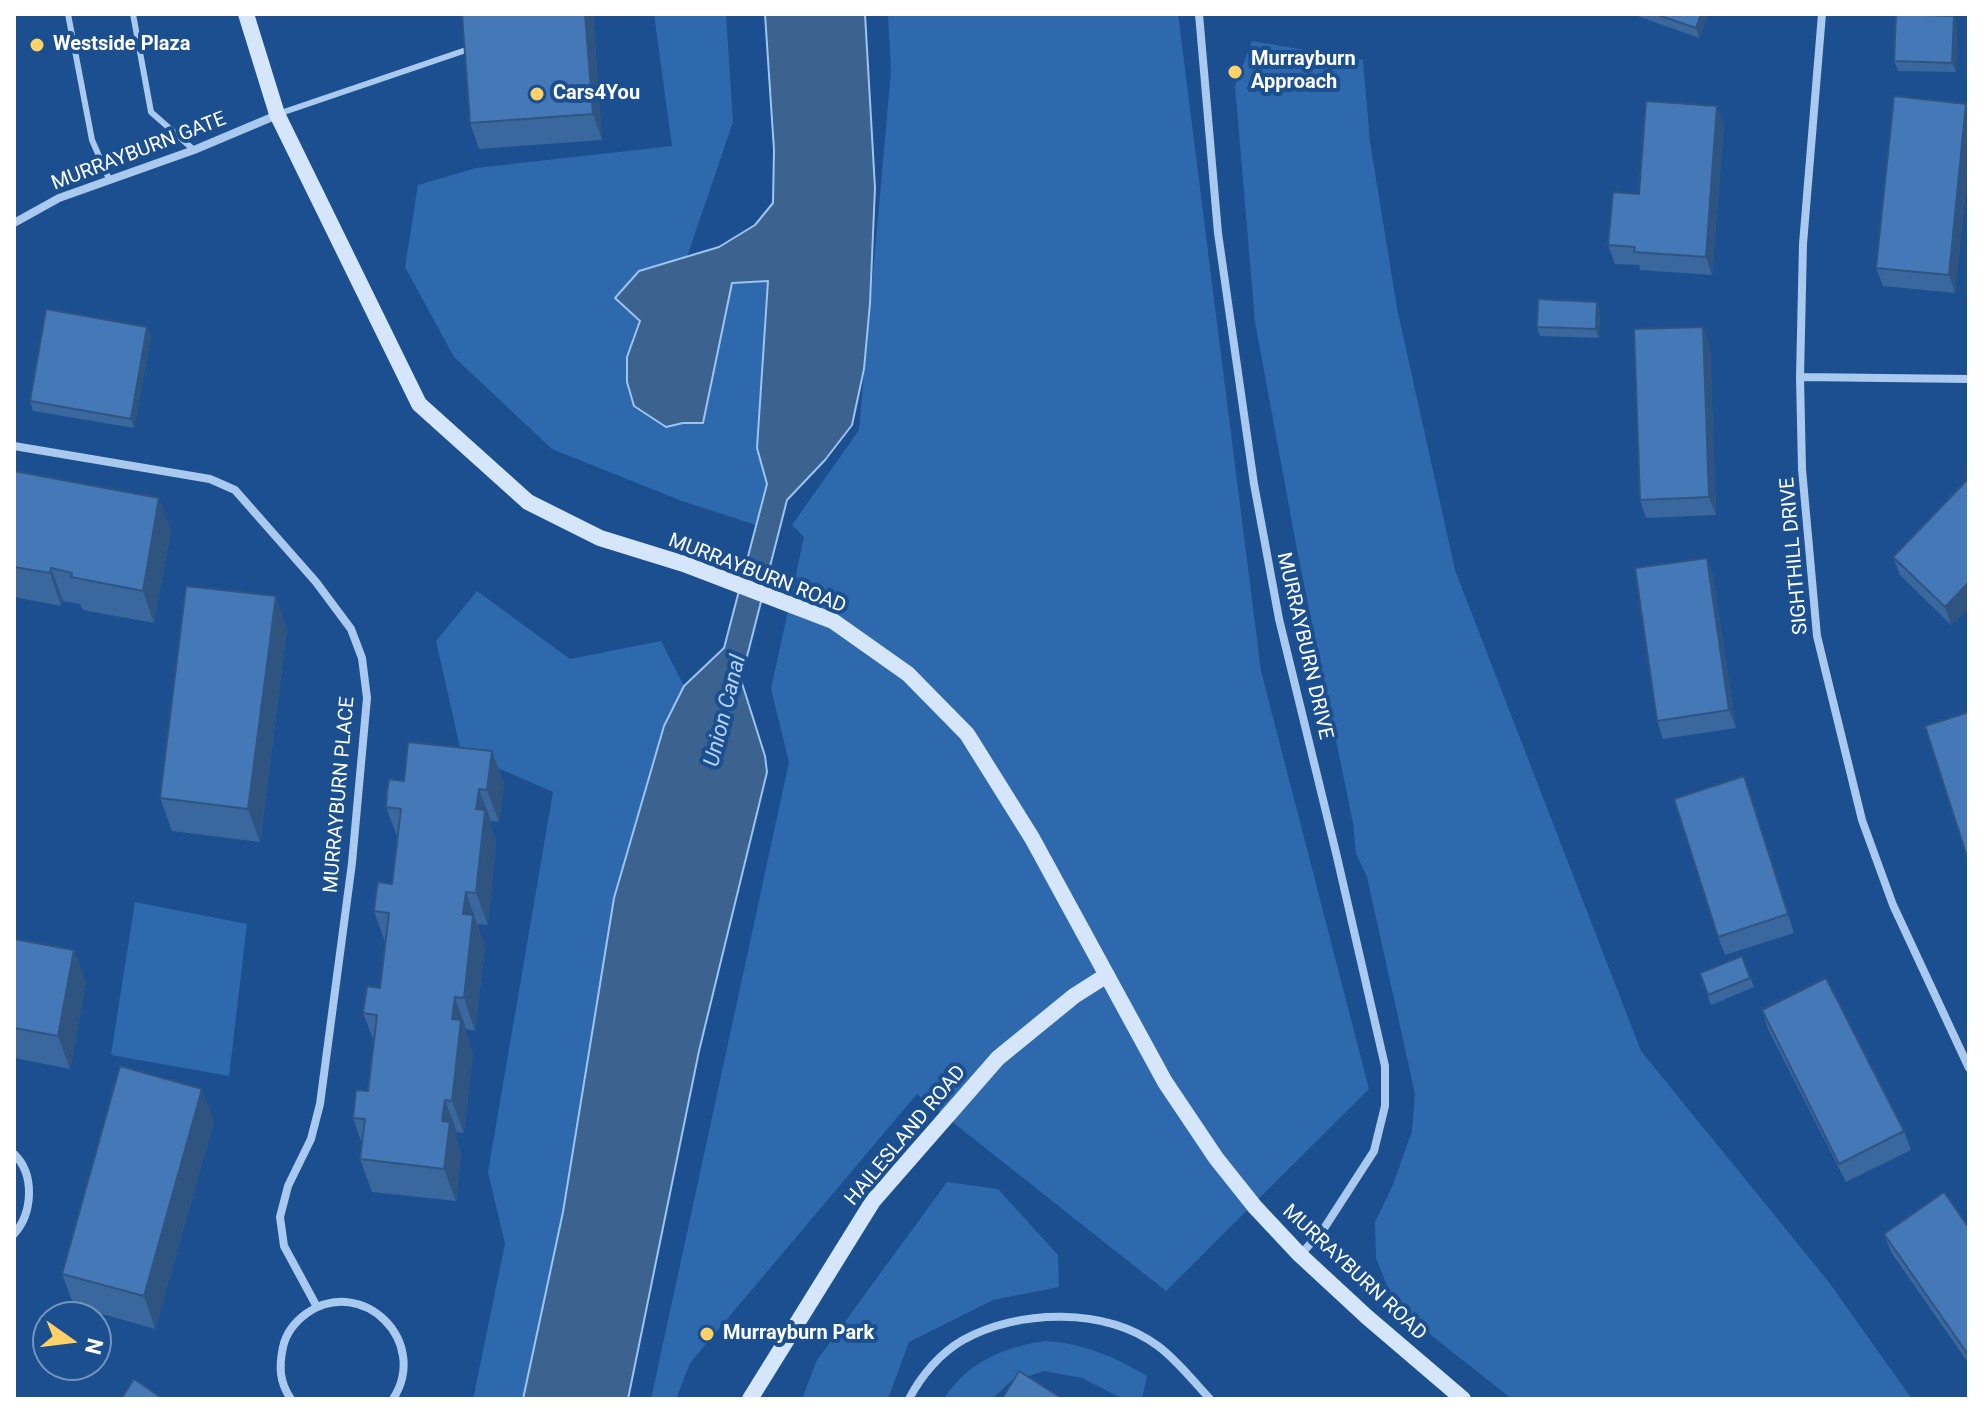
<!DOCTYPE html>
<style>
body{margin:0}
#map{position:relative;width:1983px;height:1413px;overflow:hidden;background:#1b4f8f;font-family:Roboto,sans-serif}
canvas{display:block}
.frame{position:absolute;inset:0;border:16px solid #fff;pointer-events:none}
.north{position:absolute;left:32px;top:1301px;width:80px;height:80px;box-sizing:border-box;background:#1b4f8f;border:2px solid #7695bc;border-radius:50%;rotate:104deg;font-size:22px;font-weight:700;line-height:32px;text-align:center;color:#fff}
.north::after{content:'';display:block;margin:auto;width:28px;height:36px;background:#ffd166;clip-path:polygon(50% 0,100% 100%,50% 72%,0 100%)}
</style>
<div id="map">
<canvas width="1983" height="1413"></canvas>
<div class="frame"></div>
<div class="north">N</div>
</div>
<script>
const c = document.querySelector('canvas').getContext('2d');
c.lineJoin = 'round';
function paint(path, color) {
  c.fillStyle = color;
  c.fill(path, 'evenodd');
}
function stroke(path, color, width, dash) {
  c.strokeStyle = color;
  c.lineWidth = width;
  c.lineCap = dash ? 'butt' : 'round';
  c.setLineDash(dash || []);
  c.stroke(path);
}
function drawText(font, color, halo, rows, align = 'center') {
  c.font = font + ' Roboto,sans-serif';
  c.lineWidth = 8;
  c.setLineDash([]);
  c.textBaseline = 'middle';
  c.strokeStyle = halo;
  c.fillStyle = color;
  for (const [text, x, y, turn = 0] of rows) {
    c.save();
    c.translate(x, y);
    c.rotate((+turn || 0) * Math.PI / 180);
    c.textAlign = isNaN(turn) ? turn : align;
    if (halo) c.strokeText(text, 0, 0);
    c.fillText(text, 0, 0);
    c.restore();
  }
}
const green = new Path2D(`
 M654,14H726L733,122L687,257L639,271L640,321L627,357L666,427L683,423H703L732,282L768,281L757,448L767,484L756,525L682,501L552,449L454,357L405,267L418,185L476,168L672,146Z
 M888,14H1178L1261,671L1369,1089L1166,1291L917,1094L690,1363L676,1399H651L789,762L771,689L804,537L792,525L859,430L891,71Z
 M1252,41L1363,60L1370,142L1397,308L1455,570L1641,1051L1828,1281L1912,1399H1512L1432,1336L1390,1293L1376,1258L1375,1222L1393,1185L1412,1131L1415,1094L1367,877L1356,853L1353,823L1298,555L1255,322L1235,86Z
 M477,591L570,659L661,641L684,686L664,726L614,898L563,1212L523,1399H473L505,1244L488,1172L553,792L461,752L436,641Z
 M135,902L247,924L229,1076L111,1055Z
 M947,1182L998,1189L1058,1255L1059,1287L993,1300L909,1342L888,1399H802L817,1360Z
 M1045,1341C1083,1343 1115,1357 1147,1376L1142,1399H1123L1082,1378L1044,1371L1010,1382L992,1399H944C967,1362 1004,1347 1045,1341Z`);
const water = new Path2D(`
 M765,14H865L875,188L870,303L864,369L852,425L825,460L787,500L741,680L765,756L767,772L699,1051L628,1399H523L563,1212L614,898L664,726L684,686L724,648L767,484L757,448L768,281L732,283L703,423H683L666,427L634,406L627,382V357L640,321L615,298L639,271L719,247L755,225L773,203L774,150Z`);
const lane = new Path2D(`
 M68,14L92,140L109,179
 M133,14L151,112L194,150
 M278,114L472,48`);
const street = new Path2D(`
 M1199,14L1218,233L1254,484L1279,619L1337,857L1385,1066V1106L1374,1151L1323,1230L1300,1255
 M1822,14L1803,244L1800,377L1802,469L1817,636L1862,820L1893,905L1969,1068
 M14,223L59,198L194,150L277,115
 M1800,377L1969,379
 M14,446L210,479L235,490L316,582L351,629L362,658L367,698L352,863L320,1104L311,1139L288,1186L280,1217L284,1246L317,1307
 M14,1154C35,1174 33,1213 14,1234
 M291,1399C279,1382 279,1366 283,1347C286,1333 296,1321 307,1313C363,1275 430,1342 393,1399
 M909,1399C921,1376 940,1353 963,1340C1019,1309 1105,1307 1158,1346C1177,1360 1194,1382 1210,1399`);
const secondary = new Path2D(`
 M246,14L277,114L419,404L528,502L600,538L684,564L833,621L908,674L967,734L1032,838L1165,1082L1216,1158L1255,1207L1300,1255L1367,1317L1463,1399
 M750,1399L873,1201L998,1058L1074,996L1107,975`);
const wall = new Path2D(`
 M593,14L602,140L479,149L470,123Z
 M1632,14H1708L1699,38Z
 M1954,16L1957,25L1956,72L1898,71L1894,61Z
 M1966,104L1969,111V161L1955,293L1883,286L1876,268Z
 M1724,124L1712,275L1640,270L1639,265L1615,264L1608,245Z
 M1597,302L1600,311L1599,338L1540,336L1537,327Z
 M151,336L134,428L33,411L30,401Z
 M1710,345L1716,515L1646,518L1640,500Z
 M14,471L171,530L154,623L83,610L80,604L63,601L61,606L14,597Z
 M1969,478V607L1951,625L1900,575L1893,557Z
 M1713,576L1736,728L1663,739L1657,721Z
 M287,629L260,842L172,831L160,798Z
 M492,751L504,784L499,822L491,821L490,825L496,842L488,925L478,924V927L485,947L475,1031L466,1029V1034L473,1053L464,1133L457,1132L456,1139L461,1154L456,1201L372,1192L360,1159L362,1144L353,1118L368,1091L374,1042L363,1013L380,988L385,942L374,911L392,884L397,837L386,807L404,781Z
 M1744,776L1794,933L1725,955L1718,937Z
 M14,939L86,982L70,1069L14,1058Z
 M1742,956L1754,987L1711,1005L1700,973Z
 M1762,1010L1904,1131L1911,1150L1846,1182L1768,1029Z
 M214,1121L155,1329L74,1306L62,1274Z
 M1969,1228V1364L1891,1252L1884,1234Z`);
const shadedWall = new Path2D(`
 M585,14H593L602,140L593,114Z
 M1701,14H1708L1699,38L1696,28Z
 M1954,16L1957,25L1956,72L1952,63Z
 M1966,104L1969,111V161L1955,293L1949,275Z
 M1717,106L1724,124L1712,275L1706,257Z
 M1597,302L1600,311L1599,338L1596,329Z
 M147,327L151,336L134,428L131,419Z
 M1703,327L1710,345L1716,515L1709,497Z
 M159,498L171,530L154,623L143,591Z
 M1707,558L1713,576L1736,728L1729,710Z
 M51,568L63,601L61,606L50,573Z
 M1969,582V607L1951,625L1945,607Z
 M276,596L287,629L260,842L248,809Z
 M492,751L504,784L499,822L487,790Z
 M1744,776L1751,795L1794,933L1788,914Z
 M479,789L491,821L490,825L496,842L488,925L476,893V809Z
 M466,892L485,947L475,1031L464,998L463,914Z
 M74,950L86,982L70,1069L58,1036Z
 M455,997L466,1029V1034L473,1053L464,1133L452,1101V1019Z
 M202,1089L214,1121L155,1329L144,1296Z
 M445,1100L457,1132L456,1139L461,1154L456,1201L444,1169L442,1121Z`);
const building = new Path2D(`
 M462,14H585L593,114L470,123Z
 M1655,14H1701L1696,28Z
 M1896,14L1954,16L1952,63L1894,61Z
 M1894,96L1966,104L1949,275L1876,268Z
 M1646,101L1717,106L1706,257L1634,252L1635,247L1608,245L1613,192L1639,194Z
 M1538,299L1597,302L1596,329L1537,327Z
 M46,309L147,327L131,419L30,401Z
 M1703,327L1709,497L1640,500L1634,329Z
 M14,471L159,498L143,591L71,577L72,573L51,568L50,573L14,567Z
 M1969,478V582L1945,607L1893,557Z
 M1707,558L1729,710L1657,721L1635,568Z
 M186,586L276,596L248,809L160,798Z
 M1969,712V863L1925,726Z
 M408,742L492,751L487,790L479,789L478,797L476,809L485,810L476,893L466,892L463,914L473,915L464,998L455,997L452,1019L461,1020L452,1101L445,1100L442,1121L450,1122L444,1169L360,1159L365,1119L353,1118L356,1090L368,1091L377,1015L363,1013L367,986L380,988L389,913L374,911L376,893L378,882L392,884L401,809L386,807L387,792L389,779L404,781Z
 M1744,776L1788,914L1718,937L1674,799Z
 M14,939L74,950L58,1036L14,1028Z
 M1742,956L1750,978L1708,995L1700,973Z
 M1826,978L1904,1131L1839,1164L1762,1010Z
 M120,1066L202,1089L144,1296L62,1274Z
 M1944,1192L1969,1228V1356L1884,1234Z
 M1019,1371L1063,1399H1002Z
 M134,1379L163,1399H121Z`);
const markers = [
 [37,45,8,"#ffd166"],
 [1235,72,8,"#ffd166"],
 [537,94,8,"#ffd166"],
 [707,1334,8,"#ffd166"]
];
const poiNames = [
 ["Westside Plaza",53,45],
 ["Murrayburn",1251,60],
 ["Approach",1251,83],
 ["Cars4You",553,94],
 ["Murrayburn Park",723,1334]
];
const streetNames = [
 ["MURRAYBURN GATE",139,152,-21],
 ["SIGHTHILL DRIVE",1795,556,-95],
 ["MURRAYBURN ROAD",757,574,21],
 ["MURRAYBURN DRIVE",1304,646,77],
 ["MURRAYBURN PLACE",340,795,-85],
 ["HAILESLAND ROAD",906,1136,-50],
 ["MURRAYBURN ROAD",1354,1273,43]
];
const waterNames = [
 ["Union Canal",726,711,-76]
];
paint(green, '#2e69ad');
paint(water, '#3c6290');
stroke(water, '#9cc4f0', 2);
stroke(lane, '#a9c9ee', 6);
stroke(street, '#a9c9ee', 8);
stroke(secondary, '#d6e6fa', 16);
paint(wall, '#3a679d');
paint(shadedWall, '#305480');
paint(building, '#4478b7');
stroke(building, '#305480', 2);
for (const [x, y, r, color] of markers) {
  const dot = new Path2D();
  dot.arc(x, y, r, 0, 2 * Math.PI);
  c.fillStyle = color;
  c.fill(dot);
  stroke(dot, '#1b4f8f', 3);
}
drawText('bold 20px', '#fff', '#1b4f8f', poiNames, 'left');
drawText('20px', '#fff', '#1b4f8f', streetNames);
drawText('italic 22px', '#b5d3f5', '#1b4f8f', waterNames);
</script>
